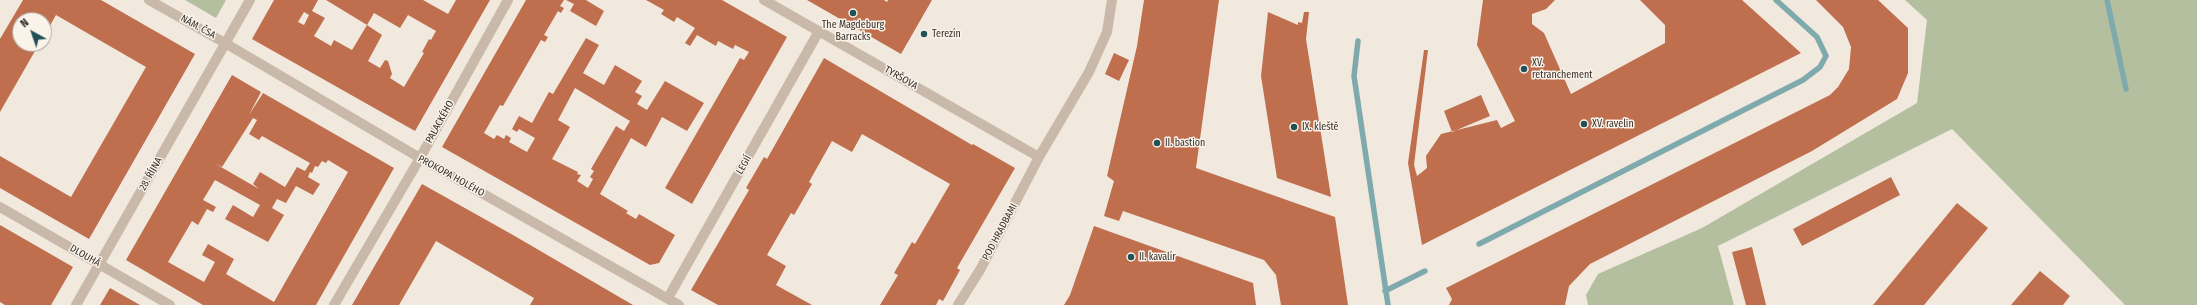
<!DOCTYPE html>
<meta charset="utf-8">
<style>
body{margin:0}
#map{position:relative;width:2197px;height:305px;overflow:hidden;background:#f1e9de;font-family:"Fira Sans Condensed",sans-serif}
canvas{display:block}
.north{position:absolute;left:12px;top:12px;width:40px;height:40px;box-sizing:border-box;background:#f9f3ea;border:1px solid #aba49d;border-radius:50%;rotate:320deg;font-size:11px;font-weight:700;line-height:16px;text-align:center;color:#362e29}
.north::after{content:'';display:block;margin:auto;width:14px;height:18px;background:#215056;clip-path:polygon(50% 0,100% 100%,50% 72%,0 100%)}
</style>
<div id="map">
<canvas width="2197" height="305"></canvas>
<div class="north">N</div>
</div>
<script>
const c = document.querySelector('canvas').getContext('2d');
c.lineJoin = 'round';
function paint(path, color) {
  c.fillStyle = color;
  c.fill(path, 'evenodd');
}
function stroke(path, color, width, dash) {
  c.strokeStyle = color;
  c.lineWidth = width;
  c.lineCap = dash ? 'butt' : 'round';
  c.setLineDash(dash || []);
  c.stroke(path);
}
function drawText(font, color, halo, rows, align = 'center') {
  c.font = font + ' "Fira Sans Condensed",sans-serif';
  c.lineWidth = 3;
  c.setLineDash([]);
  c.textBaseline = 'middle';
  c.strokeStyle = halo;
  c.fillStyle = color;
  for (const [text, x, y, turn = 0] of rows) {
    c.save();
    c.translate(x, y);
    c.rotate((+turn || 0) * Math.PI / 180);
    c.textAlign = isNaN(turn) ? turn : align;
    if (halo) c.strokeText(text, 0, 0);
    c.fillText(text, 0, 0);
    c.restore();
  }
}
const green = new Path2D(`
 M185,0H226L216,18Z
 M1905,0H2197V305H2125L1952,129L1718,246L1734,305H1588L1586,295L1598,274L1702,228L1917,103L1927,20Z`);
const stream = new Path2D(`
 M2107,0L2126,89
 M1358,41L1354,76L1388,305
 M1479,244L1803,80L1820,67L1826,56L1817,37L1776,0
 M1385,291L1425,271`);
const building = new Path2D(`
 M23,0H101L195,54L89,239L0,188V156L71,197L146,67L56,15L44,36V20H20V44H39L0,112V39Z
 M274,0H318L312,11L325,18L314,36L331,46L334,40L352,50L367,25L382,35L368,61L380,68L385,60L388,61L392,74L390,78L404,87L424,53L422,52L429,39L431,40L436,31L408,15L400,28L374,13L367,25L326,0H423L448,14L456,0H490L415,131L252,39ZM304,12L309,15L304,25L298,22Z
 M526,0H564L560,6L564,8L561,13L558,11L544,35L548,37L545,42L541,40L503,106L500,105L484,133L494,139L497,135L504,139L506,135L511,138L509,142L527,152L535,138L519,129L517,132L512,129L519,116L532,123L549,92L553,94L586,38L599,45L583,73L604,85L615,65L642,81L635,92L642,96L637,104L647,110L665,81L704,103L687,131L662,117L646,147L631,138L600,194L628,211L626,213L636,219L639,214L675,235L659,263L650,265L442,147ZM575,88L630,121L624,131L616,126L591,169L594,171L590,177L593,179L588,188L577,181L581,175L577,174L578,172L552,159L570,127L558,120Z
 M566,0H586L604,11L596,26L570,11L574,4Z
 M646,0H722L787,37L692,204L665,188L740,58L744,60L749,52L735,45L733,49L718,41L716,46L697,35L690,46L685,43L695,28L677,17L674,22L661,14L664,10Z
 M807,0H884L887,2L888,0H932L901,54Z
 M1144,0H1219L1196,168L1335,217L1348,305H1281L1276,275L1264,260L1123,211L1119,221L1104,216L1114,181L1107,176L1137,46Z
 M1483,0H1555L1546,9L1532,14V24L1544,33L1571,94L1665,43V25L1640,0H1742L1801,53L1422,245L1408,163L1424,50H1428L1414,165L1417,176L1427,168L1426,156L1441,134L1497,120L1501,128L1515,121L1477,45Z
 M1816,0H1878L1908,28V73L1897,99L1812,151L1590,264L1569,286L1565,305H1449L1452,299L1446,288L1830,95L1838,87L1849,69L1851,47L1843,27Z
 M1268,12L1298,25V22L1302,23L1304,12H1309L1306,39L1331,197L1277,178L1261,76Z
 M1114,53L1129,60L1119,81L1105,74Z
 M824,58L972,145L973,144L1015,168L957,268L960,270L943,301L939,299L936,305H880L898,275L894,273L912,242L915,244L950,184L862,134L852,152L832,141L809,182L812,184L794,215L791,213L767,255L786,266L776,285L812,305H718L691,290L749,190L746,188L764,157L767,159Z
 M232,75L261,92L249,115L263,93L394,168L316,305H203L126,260ZM253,118L257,120L249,134L259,140L262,136L310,163L305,171L297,167L285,187L260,172L253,184L259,189L214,163L222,167ZM328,160L348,172L274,302L226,274L234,259L208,244L202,255L215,262L204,282L168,262L192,221L198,225L207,209L213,212L216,207L203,200L215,180L260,205L253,217L233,205L225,219L268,242L284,215L272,208L277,199L286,203L296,186L313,195L320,184L308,177L310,172L312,173L315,166L318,167L322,161L326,163Z
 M1481,95L1490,116L1452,132L1444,111Z
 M1891,177L1900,195L1802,246L1793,229Z
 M422,184L513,235L633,305H530L534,298L436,241L399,305H352Z
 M1957,203L1988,228L1924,305H1873Z
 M0,225L73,267L51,305H5L0,302Z
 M1094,226L1253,283L1256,305H1064L1070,295Z
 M1752,247L1766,305H1746L1732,252Z
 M2040,271L2070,296L2063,305H2011Z
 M110,288L140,305H100Z`);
const minor = new Path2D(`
 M149,0L225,43L420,158L679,305
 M764,0L1039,157
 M0,207L170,305
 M668,298L819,31
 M76,305L250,0
 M334,305L420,158L508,0
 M958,305L980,270L1039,157L1089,72L1107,32L1112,0`);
const markers = [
 [853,13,4,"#215056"],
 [924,34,4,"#215056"],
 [1524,69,4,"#215056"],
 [1584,124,4,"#215056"],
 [1294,127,4,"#215056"],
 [1157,143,4,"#215056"],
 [1131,257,4,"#215056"]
];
const poiNames = [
 ["The Magdeburg",853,25,"center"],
 ["Barracks",853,37,"center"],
 ["Terezín",932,34],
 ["XV.",1532,63],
 ["retranchement",1532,75],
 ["XV. ravelin",1592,124],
 ["IX. kleště",1302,127],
 ["II. bastion",1165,143],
 ["II. kavalír",1139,257]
];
const streetNames = [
 ["NÁM. ČSA",198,27,29],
 ["TYRŠOVA",901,78,30],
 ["PALACKÉHO",440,122,-61],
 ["LEGIÍ",744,165,-60],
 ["28. ŘÍJNA",151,174,-61],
 ["PROKOPA HOLÉHO",451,176,29],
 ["POD HRADBAMI",1000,232,-62],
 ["DLOUHÁ",85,256,30]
];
paint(green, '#b3bf9e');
stroke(stream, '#7ea9ad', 5.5);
paint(building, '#bf6e4e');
stroke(minor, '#c9b9aa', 10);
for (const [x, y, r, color] of markers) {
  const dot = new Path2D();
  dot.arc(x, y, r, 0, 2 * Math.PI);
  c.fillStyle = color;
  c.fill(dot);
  stroke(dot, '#f9f3ea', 1.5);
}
drawText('10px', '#362e29', '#f9f3ea', poiNames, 'left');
drawText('10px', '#362e29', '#f9f3ea', streetNames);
</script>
